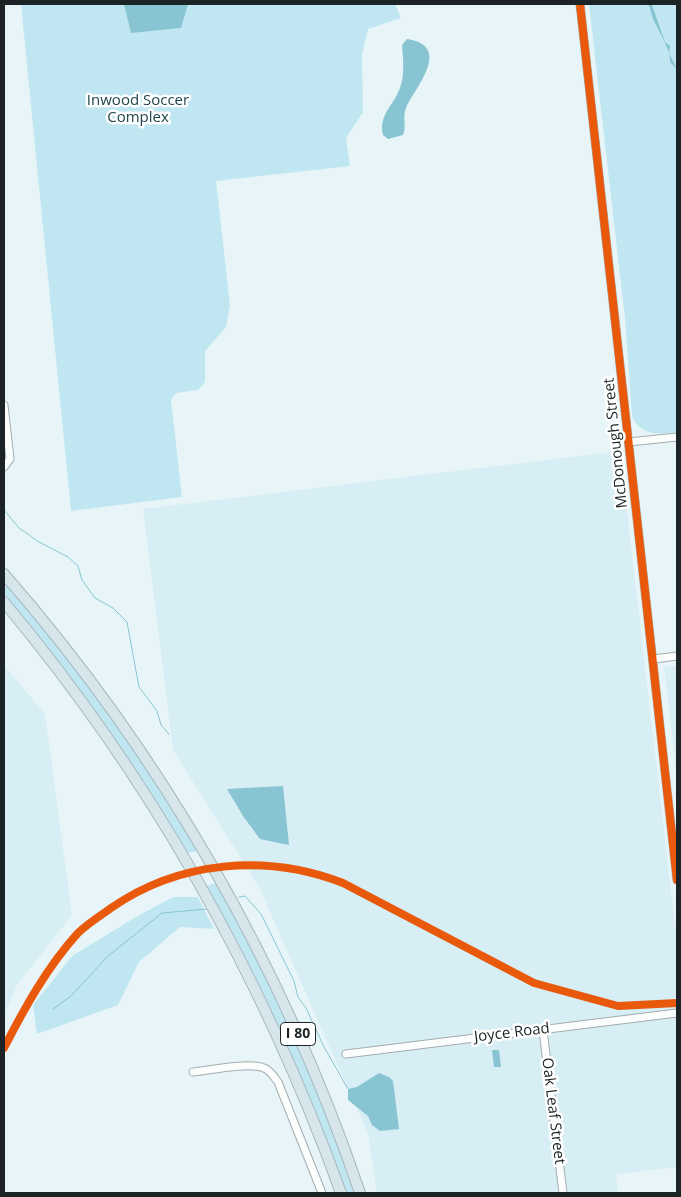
<!DOCTYPE html>
<style>
body{margin:0}
#map{position:relative;width:681px;height:1197px;overflow:hidden;background:#e8f5f8;font-family:"Open Sans",sans-serif}
canvas{display:block}
.frame{position:absolute;inset:0;border:5px solid #1b2326;pointer-events:none}
</style>
<div id="map">
<canvas width="681" height="1197"></canvas>
<div class="frame"></div>
</div>
<script>
const c = document.querySelector('canvas').getContext('2d');
c.lineJoin = 'round';
function paint(path, color) {
  c.fillStyle = color;
  c.fill(path, 'evenodd');
}
function stroke(path, color, width, dash) {
  c.strokeStyle = color;
  c.lineWidth = width;
  c.lineCap = dash ? 'butt' : 'round';
  c.setLineDash(dash || []);
  c.stroke(path);
}
function drawText(font, color, halo, rows, align = 'center') {
  c.font = font + ' "Open Sans",sans-serif';
  c.lineWidth = 5;
  c.setLineDash([]);
  c.textBaseline = 'middle';
  c.strokeStyle = halo;
  c.fillStyle = color;
  for (const [text, x, y, turn = 0] of rows) {
    c.save();
    c.translate(x, y);
    c.rotate((+turn || 0) * Math.PI / 180);
    c.textAlign = isNaN(turn) ? turn : align;
    if (halo) c.strokeText(text, 0, 0);
    c.fillText(text, 0, 0);
    c.restore();
  }
}
const built = new Path2D(`
 M620,451L677,943V1167L616,1174L618,1193H377L368,1134L259,887L173,750L143,509Z
 M4,665L45,714L72,915L17,985L4,1015Z
 M677,666V777L664,667Z`);
const green = new Path2D(`
 M21,4H395L401,18L368,29L362,55L363,112L346,138L350,166L216,181L230,305L226,327L205,351V382L198,390L176,393L171,400L182,497L71,511Z
 M589,4H677V433C658,434 641,436 632,416L625,319Z
 M4,579C78,663 139,757 199,851L188,853L107,729L39,639L4,597Z
 M218,882L302,1051L357,1193H344L309,1096L280,1029L206,886Z
 M174,897H198L214,929L180,927L139,962L118,1005L37,1034L33,1005L72,956L141,914Z`);
const water = new Path2D(`
 M124,4H188L181,28L131,33Z
 M648,4L652,5L665,42L670,46L669,53L677,69L670,62C672,52 658,30 653,19C651,14 651,9 648,4Z
 M407,39C454,46 414,89 406,108C402,117 407,127 403,135L388,139L383,135C378,115 394,105 400,88C405,74 403,59 402,45Z
 M283,786L289,845L260,839L243,816L227,789Z
 M492,1050H499L501,1067H494Z
 M379,1073L389,1077L393,1081L399,1129L380,1131L372,1125L368,1116L348,1100V1089L357,1087Z`);
const stream = new Path2D(`
 M4,510L19,528L39,542L68,557L78,566L82,580L95,598L113,608L127,622L139,687L157,711L161,725L169,734
 M239,897L245,896L261,914L294,981L298,997L306,1008L324,1047L348,1089
 M53,1009L71,996L108,956L162,913L207,909`);
const minor = new Path2D(`
 M580,4L677,880
 M4,405L10,459L4,467
 M629,442L677,437
 M654,659L677,656
 M543,1030L563,1193
 M346,1054L677,1013
 M193,1072C211,1070 248,1062 264,1068C271,1071 274,1077 278,1082L322,1193`);
const highway = new Path2D(`
 M4,574C162,755 283,966 360,1193
 M4,602C152,779 263,977 341,1193`);
const cycleway = new Path2D(`
 M580,4L677,880
 M4,1048C24,1009 47,967 78,933C87,924 100,916 111,908C179,861 266,853 343,883L534,983L618,1006L677,1003`);
const shields = [
 [298,1034,35]
];
const shieldNames = [
 ["I 80",298,1034]
];
const parkNames = [
 ["Inwood Soccer",138,101],
 ["Complex",138,118]
];
const streetNames = [
 ["McDonough Street",616,443,-96],
 ["Joyce Road",512,1033,-7],
 ["Oak Leaf Street",553,1111,83]
];
paint(built, '#d6eef4');
paint(green, '#c0e7f1');
paint(water, '#88c4d2');
stroke(stream, '#88c4d2', 1);
stroke(minor, '#a3acaf', 9);
stroke(highway, '#a3b7bc', 12);
stroke(minor, '#fcfefe', 7);
stroke(highway, '#d7e6ea', 10);
stroke(cycleway, '#e8590c', 8);
for (const [x, y, w] of shields) {
  const box = new Path2D();
  box.roundRect(x - w / 2, y - 11.5, w, 23, 4);
  c.fillStyle = '#fff';
  c.fill(box);
  stroke(box, '#1b2326', 1);
}
drawText('bold 14px', '#1b2326', null, shieldNames);
drawText('15px', '#1f444e', '#fff', parkNames);
drawText('15px', '#1b2326', '#fff', streetNames);
</script>
